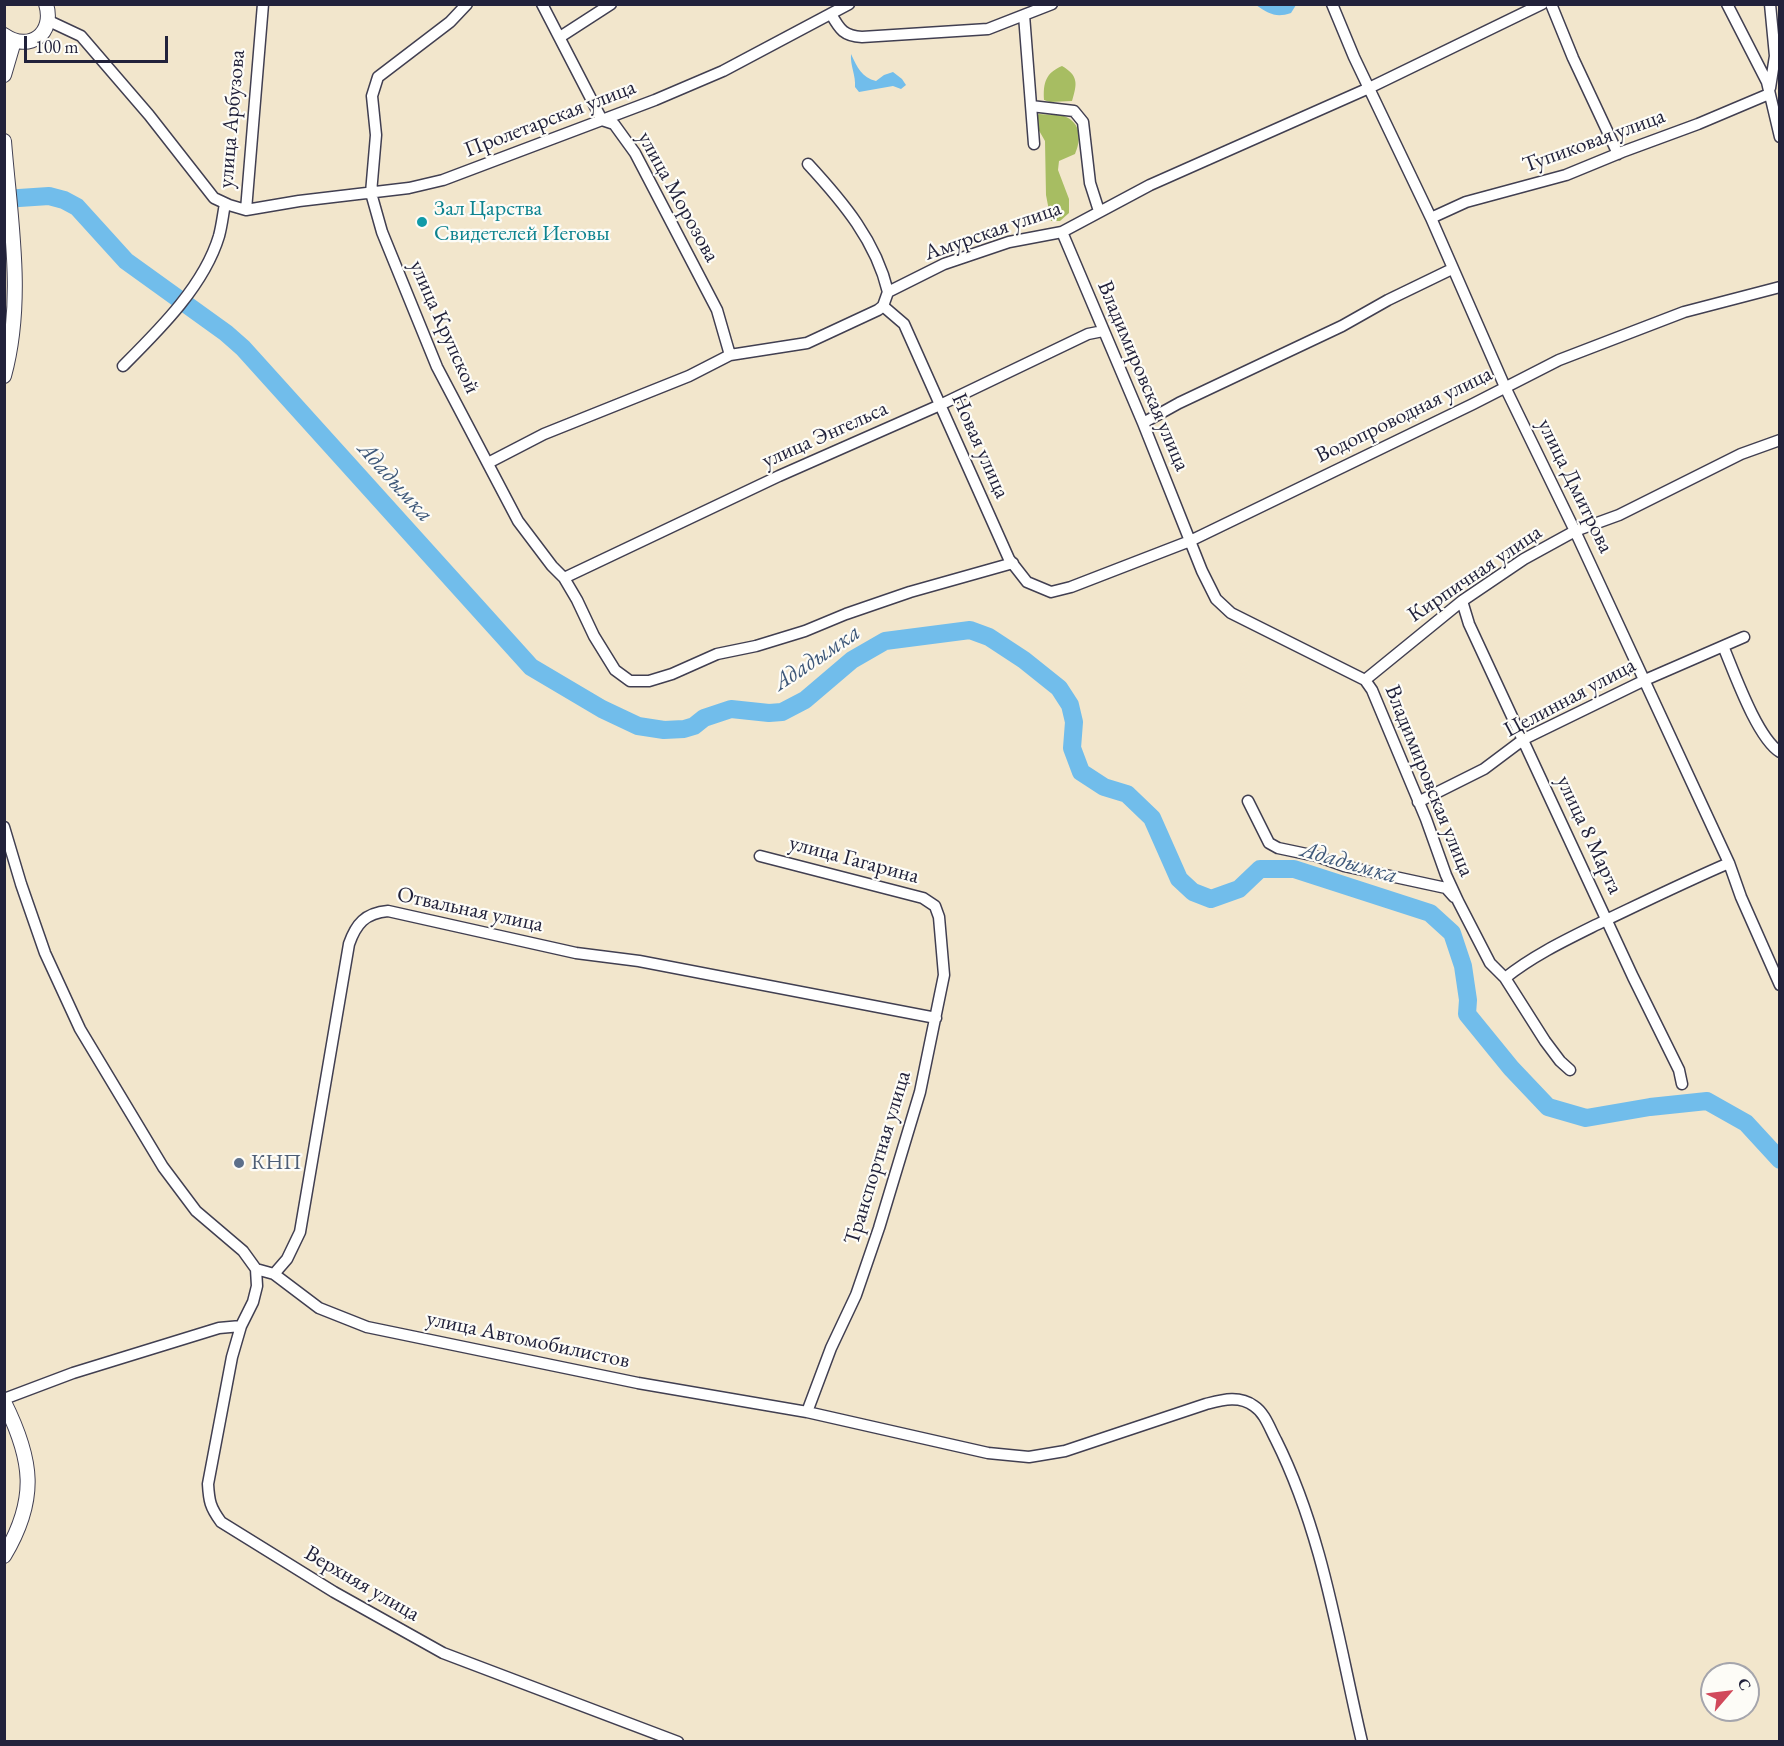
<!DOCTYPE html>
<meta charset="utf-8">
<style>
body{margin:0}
#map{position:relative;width:1784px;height:1746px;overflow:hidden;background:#f2e6cc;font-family:"EB Garamond",serif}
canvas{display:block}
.frame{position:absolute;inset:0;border:6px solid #22223b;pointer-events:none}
.north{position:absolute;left:1700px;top:1662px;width:60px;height:60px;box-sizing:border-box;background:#fdfcf7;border:2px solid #a5a5ac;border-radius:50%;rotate:62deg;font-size:16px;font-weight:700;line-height:24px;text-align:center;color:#22223b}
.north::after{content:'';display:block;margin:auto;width:21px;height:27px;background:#d1495b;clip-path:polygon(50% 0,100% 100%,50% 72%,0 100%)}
.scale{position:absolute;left:24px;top:36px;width:144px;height:27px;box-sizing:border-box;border:3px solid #22223b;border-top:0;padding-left:8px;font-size:18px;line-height:21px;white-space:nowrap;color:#22223b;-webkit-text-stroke:4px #fdfcf7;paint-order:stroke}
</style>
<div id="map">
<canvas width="1784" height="1746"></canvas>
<div class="frame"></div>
<div class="north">С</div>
<div class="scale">100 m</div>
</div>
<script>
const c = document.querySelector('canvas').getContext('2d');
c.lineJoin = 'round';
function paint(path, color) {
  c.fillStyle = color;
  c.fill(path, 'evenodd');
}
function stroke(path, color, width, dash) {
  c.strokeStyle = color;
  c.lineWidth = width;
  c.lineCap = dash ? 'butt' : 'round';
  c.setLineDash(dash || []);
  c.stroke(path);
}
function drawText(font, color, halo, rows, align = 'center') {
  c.font = font + ' "EB Garamond",serif';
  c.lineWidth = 4.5;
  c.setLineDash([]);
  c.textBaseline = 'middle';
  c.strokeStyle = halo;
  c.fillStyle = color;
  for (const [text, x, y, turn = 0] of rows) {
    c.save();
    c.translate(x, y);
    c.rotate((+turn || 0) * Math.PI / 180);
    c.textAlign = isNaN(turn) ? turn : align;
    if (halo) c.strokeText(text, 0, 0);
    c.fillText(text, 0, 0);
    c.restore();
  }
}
const green = new Path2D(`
 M1062,66C1079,76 1077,84 1072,101L1050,102L1044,100C1043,82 1046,73 1062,66Z
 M1039,114C1047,115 1058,114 1064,116C1082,123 1081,140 1075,154L1059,161L1058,170L1069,199V213L1060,221H1051L1046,195L1045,141L1037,127V115Z`);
const water = new Path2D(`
 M1256,5H1296L1291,13C1276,18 1269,14 1256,5Z
 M851,54C857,67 862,78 876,81L884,75L893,72L902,79L906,85L901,89L893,86L859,92L855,87C856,75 850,66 851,54Z`);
const river = new Path2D(`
 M4,199L49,196L64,200L77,207L126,261L226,333L243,348L531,667L602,709L638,726L664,730L684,729L694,726L704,718L731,709L769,713L782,712L805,700L852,660L885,641L970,630L989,637L1024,660L1059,688L1070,705L1074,722L1072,748L1081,772L1104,787L1127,794L1152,818L1179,879L1193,892L1211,899L1239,889L1260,869H1294L1430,913L1452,933L1463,966L1468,1000L1467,1014L1511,1068L1548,1107L1586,1118L1650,1107L1707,1101L1746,1123L1780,1160`);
const street = new Path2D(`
 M467,4L450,22L378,77L372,96L376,135L371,193L382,232L437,367L518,521L552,566L564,578L577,600L594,636L615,670L630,681H649L672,674L717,654L756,646L805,631L846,614L910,592L1013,563
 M542,4L602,120L614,124L635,153L717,310L730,355
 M1332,4L1354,57L1431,218L1505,387L1575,531L1729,863L1741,897L1780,985
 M1551,4L1573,58L1618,154
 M1727,4L1767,82L1780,137
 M1770,4L1775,56L1770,88
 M831,14C840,30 844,36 862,37L988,29L1052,4
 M1024,15L1034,144
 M49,21L81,36L149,115L214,198L229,205L246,210L299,201L409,188L443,180L655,100L723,71L849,4
 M560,37L611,4
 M1031,106L1074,111L1083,122L1090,183L1099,211
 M808,164C843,202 876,241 888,292
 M246,210L263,4
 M1431,218L1466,202L1566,175L1622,152L1698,124L1769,94
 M1062,232L1143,423L1202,571L1216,599L1231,613L1365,680L1372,690L1426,819L1446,875L1458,901L1490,963L1505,978L1545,1041L1560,1061L1570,1070
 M883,306L904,324L1009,559L1027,582L1051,592L1071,587L1190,541L1473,404L1559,360L1684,312L1780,287
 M123,366C159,330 204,286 219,236C222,225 223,214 225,204
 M1143,423L1179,403L1342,326L1388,300L1452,269
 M488,463L544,434L689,376L730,355L807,343L878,310L883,306L888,292L944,264L1009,242L1062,232L1150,185L1369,88L1542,4
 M564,578L779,476L940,405L1088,334L1103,331
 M1462,601L1469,624L1633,977L1679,1070L1682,1084
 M1723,646C1734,672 1757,738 1780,752
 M1365,680L1462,601L1524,559L1575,531L1619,515L1741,454L1780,440
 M1248,801L1269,843L1278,848L1316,856L1344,866L1446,888L1454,897
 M1418,802L1484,769L1524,739L1645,680L1744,637
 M4,827L21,884L45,953L80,1029L163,1167L196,1211L243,1251L256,1269L257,1286L253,1302L241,1326L232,1357L208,1484C209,1501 210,1507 221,1522L334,1592L443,1653L678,1742
 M760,856L923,898L935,906L939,917L944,975L920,1092L879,1228L856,1295L831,1348L807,1412
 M1505,978C1535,954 1570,938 1604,921C1646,901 1687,881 1729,863
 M256,1269L274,1274L319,1308L367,1327L638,1383L807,1412L988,1453L1029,1457L1065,1451L1206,1404C1222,1400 1239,1395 1254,1406C1265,1413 1270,1429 1276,1440C1323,1534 1338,1640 1362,1742
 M274,1274L287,1259L300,1232L349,944C356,924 365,913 388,911L576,953L639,961L936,1018
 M4,1399L73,1373L219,1328L241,1326`);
const secondary = new Path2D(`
 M4,35C30,53 55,33 46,4
 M4,75L14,41
 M4,141C10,218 25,299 4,376
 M4,1402C33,1460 38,1499 4,1556`);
const markers = [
 [422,222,6,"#0f9aa8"],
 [239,1163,6,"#5c6f8a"]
];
const streetNames = [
 ["улица Арбузова",232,119,-85],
 ["Пролетарская улица",550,119,-21],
 ["Тупиковая улица",1594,141,-20],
 ["улица Морозова",678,197,61],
 ["Амурская улица",993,231,-19],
 ["улица Крупской",444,327,66],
 ["Владимировская улица",1143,376,67],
 ["Водопроводная улица",1404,415,-26],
 ["улица Энгельса",825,435,-24],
 ["Новая улица",980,446,66],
 ["улица Дмитрова",1575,486,64],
 ["Кирпичная улица",1475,574,-34],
 ["Целинная улица",1570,698,-28],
 ["Владимировская улица",1429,781,68],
 ["улица 8 Марта",1589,835,65],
 ["улица Гагарина",854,860,15],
 ["Отвальная улица",470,910,12],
 ["Транспортная улица",878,1158,-73],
 ["улица Автомобилистов",528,1340,12],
 ["Верхняя улица",362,1584,30]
];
const cultureNames = [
 ["Зал Царства",434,209],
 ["Свидетелей Иеговы",434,234]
];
const serviceNames = [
 ["КНП",251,1163]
];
const waterNames = [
 ["Ададымка",395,482,48],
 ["Ададымка",817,658,-34],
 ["Ададымка",1349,863,16]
];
paint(green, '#a7bd62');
paint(water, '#71bdeb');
stroke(river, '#71bdeb', 18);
stroke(street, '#413f51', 13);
stroke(secondary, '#413f51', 16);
stroke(street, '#fff', 10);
stroke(secondary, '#fff', 14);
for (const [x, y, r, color] of markers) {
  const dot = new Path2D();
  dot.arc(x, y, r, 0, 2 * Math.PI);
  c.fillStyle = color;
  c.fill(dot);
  stroke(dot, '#fdfcf7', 2);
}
drawText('22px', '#22223b', '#fdfcf7', streetNames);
drawText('22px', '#0d838f', '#fdfcf7', cultureNames, 'left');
drawText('22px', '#4e5e75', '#fdfcf7', serviceNames, 'left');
drawText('italic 24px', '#3e5879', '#fdfcf7', waterNames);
</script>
